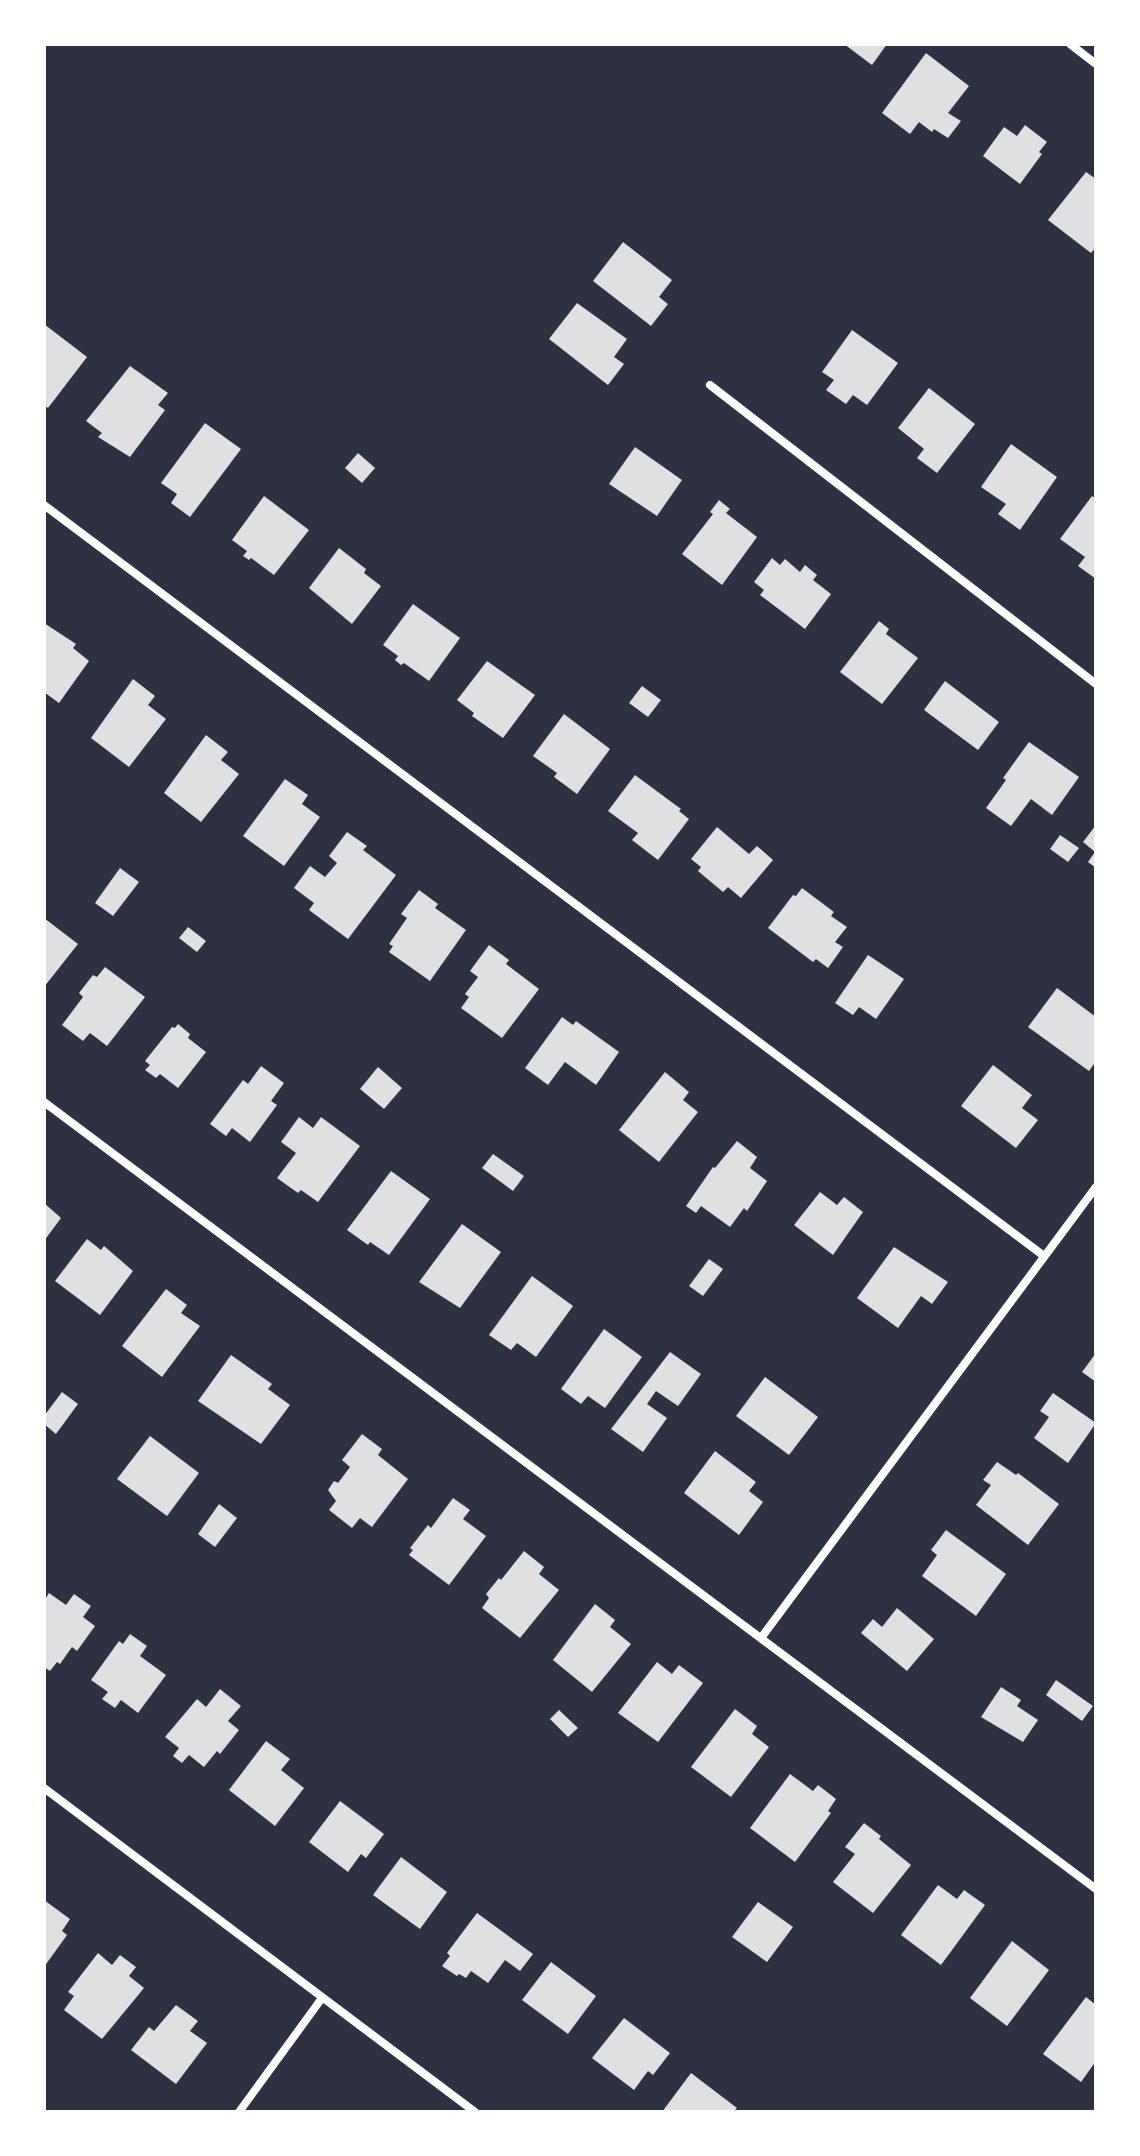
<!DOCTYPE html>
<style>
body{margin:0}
#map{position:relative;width:1140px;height:2156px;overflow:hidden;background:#2d3142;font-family:Barlow,sans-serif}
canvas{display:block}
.frame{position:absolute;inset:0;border:46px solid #fff;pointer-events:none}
</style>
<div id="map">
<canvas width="1140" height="2156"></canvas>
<div class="frame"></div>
</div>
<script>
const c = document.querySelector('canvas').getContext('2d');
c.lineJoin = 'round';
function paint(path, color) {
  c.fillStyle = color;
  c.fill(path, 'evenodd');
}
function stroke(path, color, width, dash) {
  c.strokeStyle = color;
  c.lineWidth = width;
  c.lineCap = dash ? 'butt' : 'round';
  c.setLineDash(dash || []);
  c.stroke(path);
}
const building = new Path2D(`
 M844,44H887L872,65Z
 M926,53L969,86L948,113L961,121L948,138L934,129L932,132L919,122L910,134L882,113Z
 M1025,125L1047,142L1039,152L1042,154L1020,184L983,156L1004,127L1017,136Z
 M1086,172L1096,179V247L1091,253L1048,220Z
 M623,242L672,280L659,297L668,304L651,326L593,281Z
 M577,303L627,339L614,357L624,364L608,385L549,339Z
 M44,324L87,357L48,408L44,405Z
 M852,330L898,363L867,405L853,395L846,404L826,390L834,380L822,372Z
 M130,366L168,393L158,405L165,410L130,457L98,437L102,433L86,421Z
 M929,388L975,424L937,473L917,458L924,449L898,428Z
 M205,423L241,449L190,517L171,503L177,494L161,483Z
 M1011,444L1057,477L1020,530L998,514L1006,504L981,487Z
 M635,447L682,480L657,516L609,484Z
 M358,453L375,468L362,483L345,468Z
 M264,496L309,530L274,575L251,558L249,560L243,556L247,551L232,540Z
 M1092,496L1096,499V579L1078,566L1085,557L1060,539Z
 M719,500L730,509L726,513L757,537L722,585L682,554L713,514L710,512Z
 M339,548L366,569L364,573L381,586L352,624L309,588Z
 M772,558L780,565L785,559L800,572L805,565L817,575L813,580L831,594L805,629L760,595L764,590L754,582Z
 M413,604L460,638L429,681L404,663L401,665L395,660L398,656L383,645Z
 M879,621L889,629L886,634L918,658L882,704L840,672Z
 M44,623L76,644L73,648L89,661L59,703L44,692Z
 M487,661L535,695L503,738L472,716L474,713L457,700Z
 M133,679L155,696L148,705L166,719L129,767L91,738Z
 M945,681L999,722L978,750L924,710Z
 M642,686L661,700L648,717L629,703Z
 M564,714L610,749L577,794L554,777L557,773L533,756Z
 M206,735L228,752L221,760L239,774L201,822L164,793Z
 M1029,742L1079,777L1052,815L1031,799L1011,826L986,808L1006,780L1003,778Z
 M635,775L681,809L679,811L689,819L658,860L632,840L638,833L608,811Z
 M285,779L308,795L302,804L320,817L284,866L243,836Z
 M1096,825V868L1088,862L1095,852L1083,842Z
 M717,827L749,854L757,846L773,860L741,898L728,887L723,892L698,871L701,867L691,859Z
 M347,832L367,846L363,850L396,875L348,939L309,910L314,903L294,888L310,866L325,877L337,863L329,856Z
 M1060,835L1079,848L1068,862L1050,849Z
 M120,868L139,882L113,916L95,903Z
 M802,888L834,912L831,916L847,927L835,942L843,947L828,968L816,959L813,962L768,928L793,895L796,896Z
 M419,890L438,904L435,908L466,930L430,981L389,952L393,946L389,944L407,918L401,914Z
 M44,918L78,944L44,987Z
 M188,927L206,941L197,952L179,938Z
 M489,945L509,960L506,964L539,989L502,1038L461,1008L469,997L465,994L478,977L470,971Z
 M868,955L904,979L876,1019L859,1007L853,1015L835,1003Z
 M105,967L145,997L107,1046L90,1033L83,1041L62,1025L83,997L79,993L93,975L97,977Z
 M1057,988L1096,1017V1061L1089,1071L1028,1027Z
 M562,1017L573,1025L576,1021L619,1052L596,1085L565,1062L548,1085L525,1068Z
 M178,1024L190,1034L188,1038L206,1052L178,1088L160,1074L156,1078L145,1070L150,1065L145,1061L172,1027L175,1028Z
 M993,1065L1032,1095L1022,1108L1038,1120L1016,1148L961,1106Z
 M261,1066L284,1083L271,1101L277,1105L250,1142L232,1128L226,1136L210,1124L243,1080L248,1084Z
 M378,1067L402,1088L384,1109L360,1089Z
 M665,1072L689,1092L683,1100L698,1112L659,1162L619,1130Z
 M299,1117L313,1128L321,1117L360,1146L318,1202L301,1190L298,1193L277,1178L296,1153L281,1142Z
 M737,1141L757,1157L750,1168L767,1181L747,1211L744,1208L730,1227L701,1206L696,1213L686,1206L713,1167L715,1168Z
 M493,1154L524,1176L513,1191L482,1168Z
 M391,1171L430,1199L389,1255L370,1242L368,1245L347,1230Z
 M820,1192L837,1205L844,1197L863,1212L833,1255L794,1225Z
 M44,1203L61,1218L44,1241Z
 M462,1224L501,1252L460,1308L419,1282Z
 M87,1239L101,1250L104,1246L133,1271L100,1315L55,1281Z
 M894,1247L948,1282L932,1304L921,1296L898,1328L857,1298Z
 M709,1259L723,1269L703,1296L689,1286Z
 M532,1276L573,1306L536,1357L517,1343L511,1350L489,1335Z
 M166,1289L187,1305L181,1313L200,1326L162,1377L122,1346Z
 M604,1329L642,1357L605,1408L588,1396L581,1404L561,1389Z
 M670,1352L701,1374L678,1406L656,1391L647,1404L667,1418L643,1452L611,1429Z
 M1096,1353V1382L1082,1372Z
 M231,1355L272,1384L268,1389L290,1405L261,1444L198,1401Z
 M765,1377L818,1417L789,1455L736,1416Z
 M62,1392L78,1404L56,1434L44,1424V1416Z
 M1053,1393L1096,1423L1068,1463L1034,1438L1049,1417L1040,1411Z
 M362,1434L382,1449L378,1455L408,1479L372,1527L360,1518L352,1528L329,1510L336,1501L328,1490L334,1481L338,1483L350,1467L342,1460Z
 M150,1436L199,1473L167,1516L117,1479Z
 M715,1451L756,1482L749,1491L763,1502L739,1535L684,1493Z
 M997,1462L1016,1475L1018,1473L1059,1504L1028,1545L976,1505L991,1485L983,1480Z
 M453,1498L470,1510L463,1519L486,1536L449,1585L409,1555L413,1550L410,1548L428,1525L431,1528Z
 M219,1504L237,1518L215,1547L198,1534Z
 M946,1530L1006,1574L976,1616L922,1576L937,1555L931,1550Z
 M524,1551L544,1567L539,1574L559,1590L520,1638L482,1608L489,1598L486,1594L499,1578L501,1580Z
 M49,1593L66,1605L74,1594L91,1606L83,1617L95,1626L77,1651L72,1647L60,1664L57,1662L50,1671L44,1667V1601Z
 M595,1604L615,1620L610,1627L631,1644L592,1692L553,1660Z
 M897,1608L934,1639L907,1671L861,1633L873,1619L882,1627Z
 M130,1634L147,1646L140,1656L166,1675L138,1713L121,1700L115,1708L102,1699L108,1692L91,1680L119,1641L123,1644Z
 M657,1662L672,1674L679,1665L703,1683L658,1742L618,1713Z
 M1056,1680L1093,1706L1082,1721L1046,1695Z
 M1001,1687L1021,1700L1017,1706L1038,1720L1023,1742L981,1717Z
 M220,1689L241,1706L228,1721L239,1730L220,1754L217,1751L204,1767L189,1755L182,1763L173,1756L179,1748L165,1737L197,1699L206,1707Z
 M735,1709L757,1726L752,1734L769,1747L731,1797L691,1767Z
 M559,1710L578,1728L568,1737L550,1719Z
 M266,1741L290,1759L281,1770L304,1788L275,1826L229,1790Z
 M790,1774L813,1791L818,1785L836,1799L828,1811L831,1813L795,1862L750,1828Z
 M340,1801L384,1834L366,1858L361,1854L348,1872L309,1842Z
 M864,1823L881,1836L879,1839L911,1865L873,1913L833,1882L855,1854L845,1847Z
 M401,1857L447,1892L420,1929L373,1895Z
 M938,1885L957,1899L964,1890L985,1905L941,1965L901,1935Z
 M44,1900L70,1919L62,1931L67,1935L44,1967Z
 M758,1902L793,1927L767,1962L732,1937Z
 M477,1913L533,1954L520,1971L505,1960L488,1983L471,1971L466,1978L459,1974L457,1976L442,1966L450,1956L447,1953Z
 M1012,1941L1049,1970L1007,2026L970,1998Z
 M98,1953L112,1965L120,1955L136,1967L129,1976L144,1988L102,2039L64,2010L74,1996L68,1992Z
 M551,1962L596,1996L568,2034L522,2000Z
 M1086,1997L1096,2005V2061L1081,2082L1043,2054Z
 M176,2005L198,2021L190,2031L207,2043L176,2084L131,2050L149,2027L154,2031Z
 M624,2018L670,2053L653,2075L648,2071L634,2090L592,2058Z
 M691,2073L737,2108L733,2112H662Z`);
const minor = new Path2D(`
 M1070,44L1096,64
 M710,385L1096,684
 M44,505L1044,1256
 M44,1102L1096,1889
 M761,1638L1096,1187
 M44,1788L475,2112
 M239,2112L322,1998`);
paint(building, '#e0e0e3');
stroke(minor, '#fff', 8);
</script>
